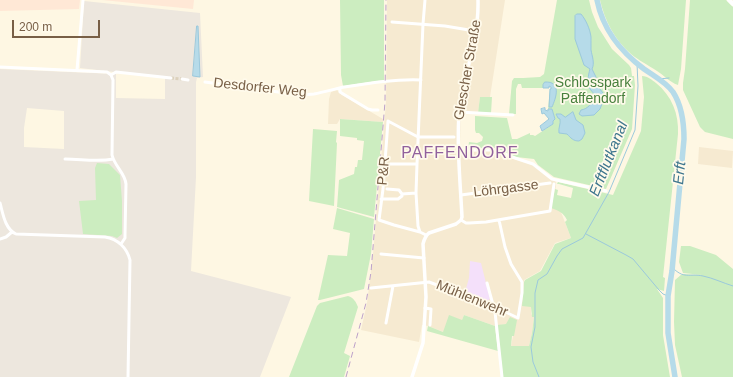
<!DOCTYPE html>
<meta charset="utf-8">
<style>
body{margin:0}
#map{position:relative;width:733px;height:377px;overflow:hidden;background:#fef7e3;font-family:Helvetica,sans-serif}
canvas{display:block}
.scale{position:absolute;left:12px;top:20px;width:88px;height:18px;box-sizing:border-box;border:2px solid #785f46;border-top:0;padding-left:5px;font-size:12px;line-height:14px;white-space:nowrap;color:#785f46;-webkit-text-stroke:3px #fffaeb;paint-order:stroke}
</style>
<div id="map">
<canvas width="733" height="377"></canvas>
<div class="scale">200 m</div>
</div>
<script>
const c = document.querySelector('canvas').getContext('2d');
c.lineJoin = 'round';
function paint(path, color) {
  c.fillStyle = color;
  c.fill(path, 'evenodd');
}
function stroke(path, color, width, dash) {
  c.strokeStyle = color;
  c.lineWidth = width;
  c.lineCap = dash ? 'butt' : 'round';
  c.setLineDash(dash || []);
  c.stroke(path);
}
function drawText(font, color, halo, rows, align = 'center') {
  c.font = font + ' Helvetica,sans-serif';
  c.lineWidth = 3.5;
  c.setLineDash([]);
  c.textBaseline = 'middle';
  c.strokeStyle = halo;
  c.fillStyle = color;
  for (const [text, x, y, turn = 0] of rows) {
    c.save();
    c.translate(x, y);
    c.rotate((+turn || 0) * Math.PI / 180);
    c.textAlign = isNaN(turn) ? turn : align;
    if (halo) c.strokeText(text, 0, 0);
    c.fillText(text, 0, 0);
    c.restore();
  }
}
const residential = new Path2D(`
 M387,0H505L490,97H480L478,113L461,112L460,144L461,152L490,151L533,165L555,180L556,183V186L553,205L561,212L571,238L555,243L540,271L524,280V283L531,307V314L534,317L532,333L529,346H511L513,336L506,324L495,326L464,315L462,320L443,332L428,326L422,325L419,342L361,330L367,303L373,254L384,126L386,102Z
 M337,90L342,95L383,119V122L340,119L337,124H328L329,99L331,92Z
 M699,147L733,151L732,168L698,164Z`);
const commercial = new Path2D(`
 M0,0H80L79,9L0,11Z
 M102,0H194L193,9Z`);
const industrial = new Path2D(`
 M84,1L200,13L203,77L197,78L196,82V177L191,271L291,297L260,377H0V69L116,74V98L165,99V78L80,68ZM27,108L64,111V149L24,147V128Z`);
const education = new Path2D(`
 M470,261L481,263L490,299L487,301L465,292L469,278Z`);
const green = new Path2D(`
 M340,0H384V80L343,86L341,75Z
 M557,0H589L592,12L598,27L612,49L629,65L631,68L632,76H634L635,85L632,129L606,189L554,177L538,165L534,159L516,157L495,148H484L481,149H468L469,142L477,143L482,141L483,137L479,133H476L475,130V116L507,118L512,139H517L530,133V135H533L535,136L553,124V121L555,119L552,109H548L550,89H551V86L549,87V88H522L521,84H518L516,89V114H509L512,81L514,78H523L540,77L544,74Z
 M600,0H686L681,69L678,85C669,82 664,75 657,71C648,65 638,60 631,54C614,39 605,21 600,0Z
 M690,0H726L733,7V139L705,132L700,127L683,90V83L685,69Z
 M642,76C648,76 652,80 656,83C672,96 679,114 678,134L663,277L665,278L664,291L657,289L663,298V335L670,377H503L497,325L506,324L510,317L517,320L514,336H512L511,346H529L532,333L534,317H532L531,307L522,306L524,282L525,280L541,271L555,244L571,238L565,222L567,220C563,212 559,211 551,208L555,189L558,190L557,195L571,198L573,188L559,184H557L558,182L613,195L641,131L644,97Z
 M480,97H492L491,113H478Z
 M340,119L383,122L374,217L337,207L339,180L354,174L355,167H357L358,160H362L364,141L357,140V138L340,136Z
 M313,129L337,131L336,142L337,143L334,206L309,201Z
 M97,163L109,164L120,175L122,201V234L117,238L112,236L83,234L79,201L96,200L95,168Z
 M337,208L374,219L371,254L364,289L320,300H318L328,255L347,256L350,233L333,229Z
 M681,246H690L716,255L733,269V377H682L675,345L674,322L675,280L682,274L702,275L683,273L679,262Z
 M348,296C354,298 356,302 358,307L344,353L350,356L344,377H289L317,306L320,303Z
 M449,315L462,320L464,315L495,326L498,351L427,331L428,326L443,332Z`);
const water = new Path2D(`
 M577,14H581C586,20 590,29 591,37C591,42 591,46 591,50C592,56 595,63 592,69L596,77V84L603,93V101L600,109L594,115L582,116L579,114L581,110C588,109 592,103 596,97C595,94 592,92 590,89C587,82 588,76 590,69L584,65L575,39V16Z
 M197,26H198L200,77L193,76Z
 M545,82C562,81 556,98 552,107H549L550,89H551V87L549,86V88H543V85Z
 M545,108V110L548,111V109H552L555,119L553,121V124L542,131L540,126L549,119L544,113L542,114L541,109Z
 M573,112L576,120L583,125L585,133L582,139L579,141C573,141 571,138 567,134L559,133C558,128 561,124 560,119L558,118L556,114H561L565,117Z`);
const stream = new Path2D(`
 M659,79L669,78
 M586,234L626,255L633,259L659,290L663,294L668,296
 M672,267C684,280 689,273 703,276C713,278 723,283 733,286
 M539,377L533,362L531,347L535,327V293L538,280L547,274L557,256L562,249L583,238L609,192L635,130L638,86L637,63`);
const river = new Path2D(`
 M597,0C603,30 620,51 644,69C654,76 666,82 673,92C682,106 684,123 684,139L672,271L668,296V333L675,377`);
const minorTunnel = new Path2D(`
 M171,78L182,79`);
const minor = new Path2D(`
 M392,22L445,26L475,31
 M0,67L107,72L111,75L113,80L112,155C115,167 125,173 126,184L125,235V238L121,244
 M77,70L83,0
 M111,75L116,72L171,78
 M182,79L188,80
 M205,82L293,94C300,94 307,95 314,94C325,92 334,89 344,87C370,83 395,79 421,80
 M340,88V92L368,109L372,110H378
 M459,112L513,115
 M458,150H495L509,156L533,164L552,179L606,191
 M65,159C81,159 98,162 113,159
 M390,164H417
 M387,189L399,190L402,194
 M461,195L550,183
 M381,199H398L402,196V194L416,193
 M0,203C3,214 5,229 16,234L105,237C118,239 127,248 130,260L128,377
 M461,220L466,223H469L486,222L550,211L554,184
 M420,232L418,226L416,193L417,164L423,24L425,0
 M426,235L420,232L394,225L379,220L383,189L388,121L418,137H454
 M0,239L6,237L12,232
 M381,254L424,258
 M487,283L495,312L502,377
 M371,288L429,282L493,306L518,318L522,293V282L511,264L505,247L499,220
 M425,308L431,309L430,325
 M386,323L393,286`);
const tertiary = new Path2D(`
 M412,377L423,343L426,297L423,244C424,240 425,236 429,233L456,224L461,220L462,217C460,178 456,139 460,101C467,68 479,34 478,0`);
const secondary = new Path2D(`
 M729,0L733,4`);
const rail = new Path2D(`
 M346,377L366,303L371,272L385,102L386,0`);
const streetNames = [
 ["Glescher Straße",468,70,-80],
 ["Desdorfer Weg",260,88,6],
 ["P&R",384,171,-85],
 ["Löhrgasse",506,189,-7],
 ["Mühlenwehr",472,299,22]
];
const parkNames = [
 ["Schlosspark",593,83],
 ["Paffendorf",593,99]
];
const waterNames = [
 ["Erftflutkanal",609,159,-68],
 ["Erft",680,173,-84]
];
const quarterNames = [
 ["PAFFENDORF",460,154]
];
paint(residential, '#f6ead1');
paint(commercial, '#ffe8d6');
paint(industrial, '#ede7de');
paint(education, '#f4e0fa');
paint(green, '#ccedc0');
paint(water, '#b6dbe9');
stroke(water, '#9bc9dc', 1);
stroke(stream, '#9bc9dc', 1);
stroke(river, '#b6dbe9', 5.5);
stroke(minorTunnel, '#dcd1bc', 3, [3, 1.5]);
stroke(minor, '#fff', 3);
stroke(tertiary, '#fff', 3.5);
stroke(secondary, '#fff', 4);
stroke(rail, '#bca0c9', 1, [6, 4]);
drawText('14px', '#785f46', '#fffaeb', streetNames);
drawText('14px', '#48803d', '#fffaeb', parkNames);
drawText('italic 15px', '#3e768e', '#fffaeb', waterNames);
c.letterSpacing = '1px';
drawText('16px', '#91619d', '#fffaeb', quarterNames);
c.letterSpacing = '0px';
</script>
